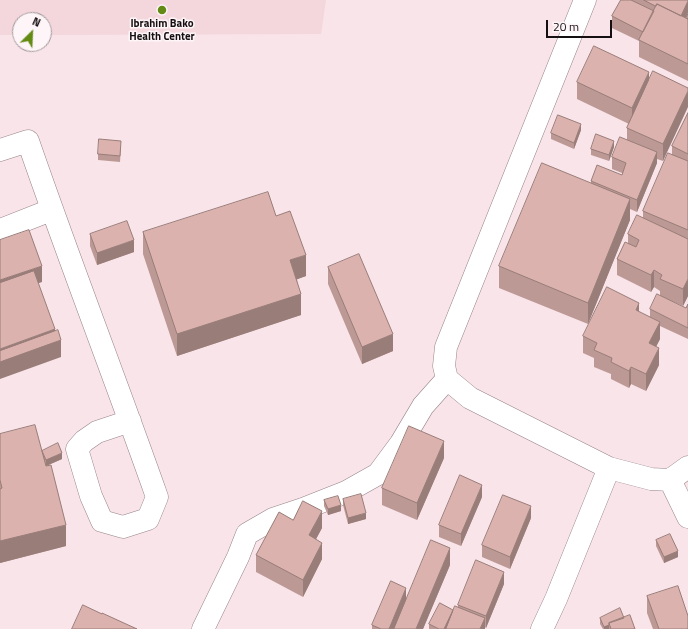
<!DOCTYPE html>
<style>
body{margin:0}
#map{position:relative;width:688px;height:629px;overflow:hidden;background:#f9e4e9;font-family:"Titillium Web",sans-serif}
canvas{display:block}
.north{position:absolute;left:12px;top:12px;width:40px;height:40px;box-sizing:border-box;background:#fdf5f7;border:1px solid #a1999b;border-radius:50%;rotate:24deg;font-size:11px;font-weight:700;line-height:16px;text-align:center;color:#160f11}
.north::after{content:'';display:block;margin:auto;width:14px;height:18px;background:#638a13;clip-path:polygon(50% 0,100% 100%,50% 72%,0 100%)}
.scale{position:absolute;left:546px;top:20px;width:66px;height:18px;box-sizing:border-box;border:2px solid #160f11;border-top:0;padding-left:5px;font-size:12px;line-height:14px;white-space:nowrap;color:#160f11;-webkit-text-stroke:3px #fdf5f7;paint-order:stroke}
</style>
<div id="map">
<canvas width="688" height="629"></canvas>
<div class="north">N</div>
<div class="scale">20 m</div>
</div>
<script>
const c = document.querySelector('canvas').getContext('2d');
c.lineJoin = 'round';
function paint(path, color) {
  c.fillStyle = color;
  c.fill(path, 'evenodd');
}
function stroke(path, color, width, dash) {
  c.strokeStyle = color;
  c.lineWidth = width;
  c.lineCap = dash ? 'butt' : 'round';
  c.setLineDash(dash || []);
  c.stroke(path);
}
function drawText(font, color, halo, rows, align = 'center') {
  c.font = font + ' "Titillium Web",sans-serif';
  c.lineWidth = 3;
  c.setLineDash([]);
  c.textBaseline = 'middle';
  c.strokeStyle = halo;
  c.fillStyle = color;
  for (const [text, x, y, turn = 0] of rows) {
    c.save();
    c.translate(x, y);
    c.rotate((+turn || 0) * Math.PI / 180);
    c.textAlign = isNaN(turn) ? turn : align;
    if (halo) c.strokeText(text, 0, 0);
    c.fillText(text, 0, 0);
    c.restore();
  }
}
const built = new Path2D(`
 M0,0H326L321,34L44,35V20H20V35H0Z`);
const minor = new Path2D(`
 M585,0L446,347L444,366L447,379L470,398L609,468L651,479L670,480L688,467
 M0,150L28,141C69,260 115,378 157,497L148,519L123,527L102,521L91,496L77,449L84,441L97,432L130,421
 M0,230L51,210
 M670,480L688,517
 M203,629L238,557L247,534L273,519L303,509L346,492L378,474L401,443L423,406L447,379
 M542,629L556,599L609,468`);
const wall = new Path2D(`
 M621,0H688L685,18H686L688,14V81L639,57V41L612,28V16Z
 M649,80L688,88L663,161L657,159V163L637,212L630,209V220L588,324L499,288V266L591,183V181L622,175V173L612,169V157L627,140V128L629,124L577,99V82Z
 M688,113V296L683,306L660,296V291L654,287L651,292L617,275V259L628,243V234L643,218V211L672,155V146Z
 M581,130L574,149L551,139V133Z
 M121,147L120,162L98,160V154Z
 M614,147L609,161L591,155V149Z
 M276,216L306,276L297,279L301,315L177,356L143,254V232Z
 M90,234L134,252L97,265L90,246Z
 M328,267L393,351L362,364L328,284Z
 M688,304V339L660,326V339L656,347L659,365L646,391L631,384L629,388L611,379V374L594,367V358L583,353V336L639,312L650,317V309L686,308Z
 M0,434L62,459L46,466L66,546L0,563Z
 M444,458L417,520L382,505V488Z
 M482,497L461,546L439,537V525Z
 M343,499L366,519L348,524L343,505Z
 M324,500L341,511L328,515L324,506Z
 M531,518L510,569L482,557V545Z
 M293,520L322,528L316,539L322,559L303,597L256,572V555Z
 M656,540L678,557L664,563L656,546Z
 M450,565L423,629H372V625Z
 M504,584L486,628L485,627V629H429V624L453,612L458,607V605Z
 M647,596L688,629H653L647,613Z
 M600,618H624L635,629H603L600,624Z`);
const shadedWall = new Path2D(`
 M688,1V13L680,29V17Z
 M649,72V89L632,125V108Z
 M688,91V107L663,161V144Z
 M581,124V130L574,149V143Z
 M614,141V147L609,161V155Z
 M657,152V163L637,212V200Z
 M630,199V220L588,324V303Z
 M134,240V252L97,265V253Z
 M306,255V276L290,282V260Z
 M42,266V282L0,297V280Z
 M654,270V287L651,292V275Z
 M688,279V296L683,306V289Z
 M301,294V315L177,356V334Z
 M639,303V320L636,310Z
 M660,322V339L649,360V343Z
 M55,329V342L61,340V357L0,379V349Z
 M393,334V351L362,364V347Z
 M659,348V365L646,391V374Z
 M631,367V384L629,388V371Z
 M444,441V458L417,520V503Z
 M62,453V459L46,466V460Z
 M482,485V497L461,546V534Z
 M341,505V511L328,515V509Z
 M531,506V518L510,569V557Z
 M322,511V528L309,552V535Z
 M366,513V519L348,524V518Z
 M66,525V546L0,563V541Z
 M322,543V559L303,597V580Z
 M450,548V565L423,629H416Z
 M678,551V557L664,563V557Z
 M504,572V584L486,628V616Z
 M406,588V600L394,629H389Z
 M453,610V616L447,629H444Z
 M485,618V629H480Z
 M609,625V629H604V627Z`);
const building = new Path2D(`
 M621,0H631L654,11L643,32L612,16Z
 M644,0H688V1L681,16L657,4L656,6Z
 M657,4L688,19V64L639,40Z
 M688,14V19L686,18Z
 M594,46L649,72L632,108L577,82Z
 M653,71L688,88V91L663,144L627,128Z
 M688,113V154L672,146Z
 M558,115L581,124L574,143L551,133Z
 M596,134L614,141L609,155L591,149Z
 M620,137L657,152L637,200L591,181L597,165L622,175L626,163L612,157Z
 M99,139L121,141L120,156L98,154Z
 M668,153L688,161V230L643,211Z
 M542,163L630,199L588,303L499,266Z
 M268,192L276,216L290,211L306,255L290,260L301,294L177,334L143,232Z
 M637,215L688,239V279L683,289L660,279L662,275L654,270L651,275L617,259L625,242L636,247L639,240L628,234Z
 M127,221L134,240L97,253L90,234Z
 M29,230L42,266L0,280V240Z
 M359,254L393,334L362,347L328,267Z
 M34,271L55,329L0,349V283Z
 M607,287L639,303L636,310L660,322L649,343L659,348L646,374L631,367L629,371L611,362L612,358L594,350L597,343L583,336Z
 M657,294L686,308L688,304V328L650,309Z
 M58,330L61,340L0,362V351Z
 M35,425L46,466L51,465L66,525L0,541V489L2,488L0,480V434Z
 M409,426L444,441L417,503L382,488Z
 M58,443L62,453L46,460L42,451Z
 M460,475L482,485L461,534L439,525Z
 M361,494L366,513L348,518L343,499Z
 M503,495L531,506L510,557L482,545Z
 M338,496L341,505L328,509L324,500Z
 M303,501L322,511L309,535L322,543L303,580L256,555L279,512L293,520Z
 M670,534L678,551L664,557L656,540Z
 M431,540L450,548L416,629H394Z
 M476,560L504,572L486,616L458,605Z
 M391,581L406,588L389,629H381L372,625Z
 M678,586L688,616V629H659L647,596Z
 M440,603L453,610L444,629H439L429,624Z
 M83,605L102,614V613L137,629H72Z
 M455,606L485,618L480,629H446Z
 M620,608L624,618L609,623V625L604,627L600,618Z
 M630,615L635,629H611L609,623Z`);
const markers = [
 [162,10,5,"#638a13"]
];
const poiNames = [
 ["Ibrahim Bako",162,24],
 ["Health Center",162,37]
];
paint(built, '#f4d6dd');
stroke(minor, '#978388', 23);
stroke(minor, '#fff', 22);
paint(wall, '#bc9995');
paint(shadedWall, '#997d79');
paint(building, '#dbb2ad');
stroke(building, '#997d79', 1);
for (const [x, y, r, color] of markers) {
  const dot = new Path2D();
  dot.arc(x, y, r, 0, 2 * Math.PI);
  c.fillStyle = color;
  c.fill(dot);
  stroke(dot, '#fdf5f7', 1.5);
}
drawText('bold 11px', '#160f11', '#fdf5f7', poiNames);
</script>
